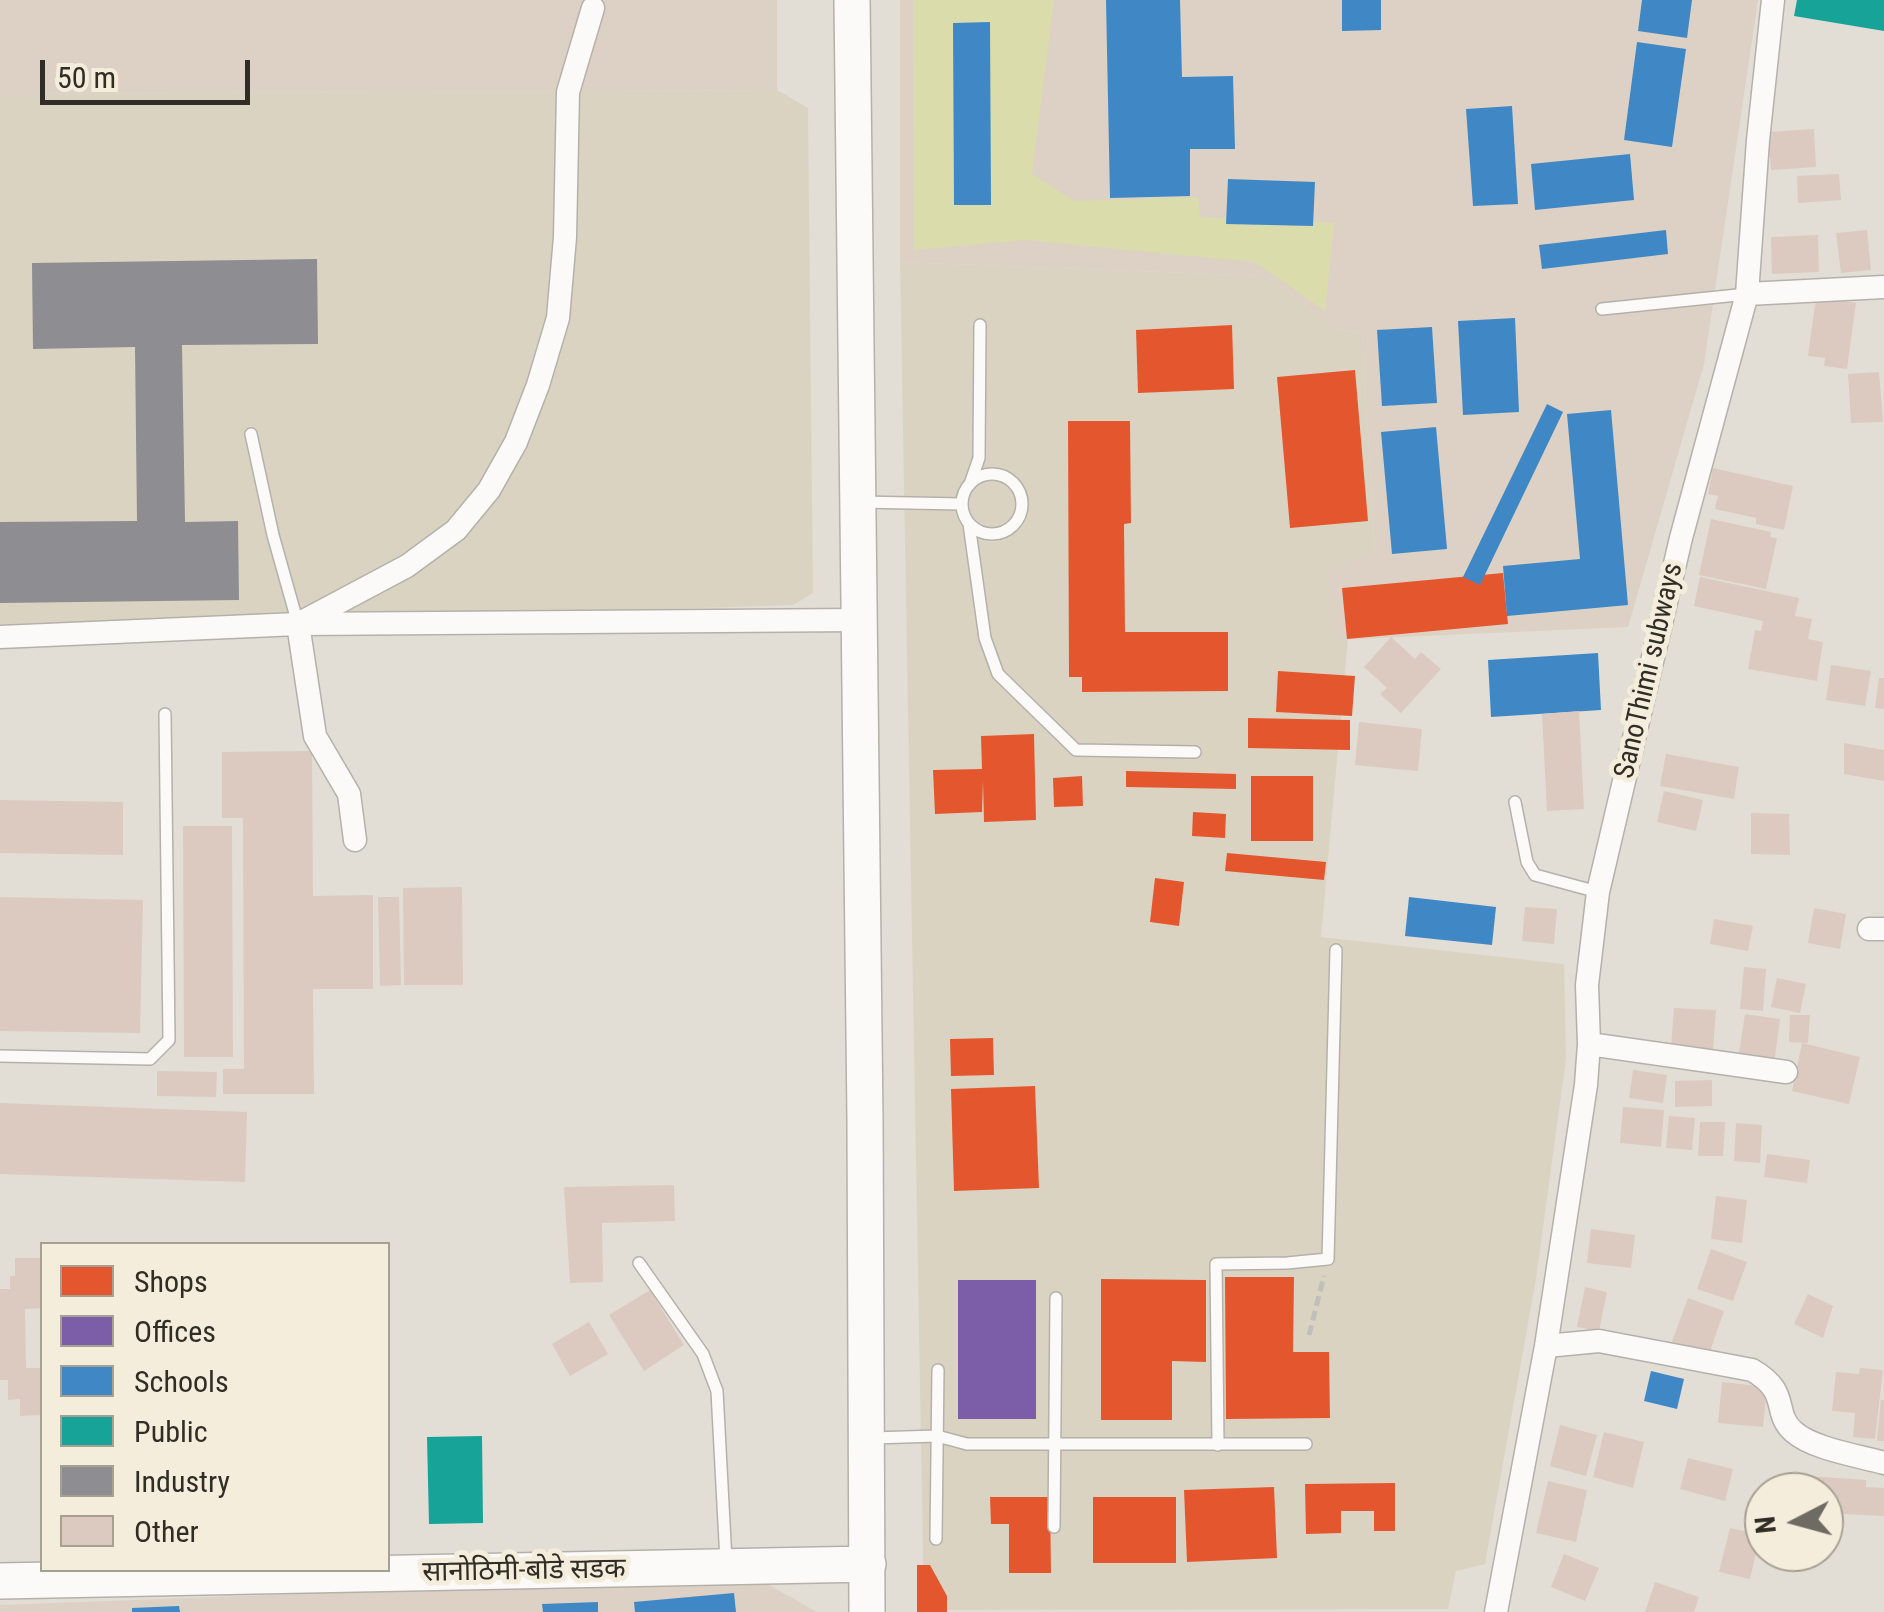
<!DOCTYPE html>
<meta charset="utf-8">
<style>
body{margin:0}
#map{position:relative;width:1884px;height:1612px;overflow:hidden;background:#e2ded5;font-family:"Roboto Condensed",sans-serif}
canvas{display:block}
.legend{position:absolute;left:40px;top:1242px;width:350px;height:330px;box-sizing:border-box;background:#f5eddc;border:2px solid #a6a093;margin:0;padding:12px 18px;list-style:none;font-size:30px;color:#302d26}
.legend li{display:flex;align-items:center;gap:20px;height:50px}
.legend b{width:50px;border:2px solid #a6a093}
.north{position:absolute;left:1744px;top:1472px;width:100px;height:100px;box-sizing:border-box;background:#f5eddc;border:2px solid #a6a093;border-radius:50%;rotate:264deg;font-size:28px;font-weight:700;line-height:40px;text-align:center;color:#302d26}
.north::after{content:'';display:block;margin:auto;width:35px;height:45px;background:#6e6b63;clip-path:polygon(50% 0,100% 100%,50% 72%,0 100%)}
.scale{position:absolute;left:40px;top:60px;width:210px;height:45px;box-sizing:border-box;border:5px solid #302d26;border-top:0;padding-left:12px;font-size:30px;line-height:35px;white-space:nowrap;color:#302d26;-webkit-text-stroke:8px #f5eddc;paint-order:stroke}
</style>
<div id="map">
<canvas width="1884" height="1612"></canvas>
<ul class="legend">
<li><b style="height:28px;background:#e4572e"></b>Shops</li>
<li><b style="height:28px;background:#7b5ea7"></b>Offices</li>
<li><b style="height:28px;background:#3f88c5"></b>Schools</li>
<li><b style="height:28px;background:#17a398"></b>Public</li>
<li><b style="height:28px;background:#8d8d92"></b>Industry</li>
<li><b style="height:28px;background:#dccac0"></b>Other</li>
</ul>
<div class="north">N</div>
<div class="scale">50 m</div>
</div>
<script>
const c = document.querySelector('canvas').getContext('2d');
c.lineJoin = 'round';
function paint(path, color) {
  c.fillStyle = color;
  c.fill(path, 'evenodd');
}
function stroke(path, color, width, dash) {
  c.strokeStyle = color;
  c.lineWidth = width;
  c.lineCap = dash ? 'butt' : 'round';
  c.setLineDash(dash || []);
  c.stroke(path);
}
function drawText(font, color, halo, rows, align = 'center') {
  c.font = font + ' "Roboto Condensed","Noto Sans Devanagari",sans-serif';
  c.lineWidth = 10;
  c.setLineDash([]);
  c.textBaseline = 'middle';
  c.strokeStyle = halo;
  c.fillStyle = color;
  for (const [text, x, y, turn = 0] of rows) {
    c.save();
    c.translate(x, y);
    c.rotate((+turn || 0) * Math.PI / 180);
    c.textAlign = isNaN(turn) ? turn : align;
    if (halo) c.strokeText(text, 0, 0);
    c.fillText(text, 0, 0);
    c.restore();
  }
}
const built = new Path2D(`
 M777,90L808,108L813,593L793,605L0,631V94Z
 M900,262L1267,276L1334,328L1362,333L1375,552L1333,639L1348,638L1321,937L1564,964L1566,1059L1536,1279L1485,1564L1456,1571L1448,1609L924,1610Z`);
const education = new Path2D(`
 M0,0H777V90L0,94Z
 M900,0H1758L1704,364L1628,627L1333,640L1327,572L1375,552L1362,333L1334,328L1267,276L900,262Z
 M769,1585L817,1612H0V1605L514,1586Z`);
const green = new Path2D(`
 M913,0H1054L1032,174L1074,201L1198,197L1200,217L1334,223L1325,311L1255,262L1025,240L914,250Z`);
const shops = new Path2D(`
 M1232,325L1234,389L1138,393L1136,330Z
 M1355,370L1368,521L1290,528L1277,377Z
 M1068,421H1130L1131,523L1124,524L1125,632H1228V691L1082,692V677H1069Z
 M1503,573L1508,624L1347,639L1342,588Z
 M1278,671L1355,676L1352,716L1276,712Z
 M1248,718L1350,720V750L1248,748Z
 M1034,734L1036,820L984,822L983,781L982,812L935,814L933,770L982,769L981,736Z
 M1126,771L1236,774V789L1126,787Z
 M1082,776L1083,806L1054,807L1053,778Z
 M1251,776H1313V841H1251Z
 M1193,812L1226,814L1225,838L1192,836Z
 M1227,853L1326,862L1324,880L1225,871Z
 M1155,878L1184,882L1179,926L1150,922Z
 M993,1038L994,1075L951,1076L950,1039Z
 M1035,1086L1039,1188L954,1191L951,1089Z
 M1225,1277H1294L1293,1352H1329L1330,1418L1226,1419Z
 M1101,1279L1206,1280V1362L1172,1361V1420H1101Z
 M1395,1483V1531H1374V1511H1341V1533L1306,1534L1305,1484Z
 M1274,1487L1277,1558L1187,1562L1184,1490Z
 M990,1497H1050L1051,1573H1009V1524H991Z
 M1093,1497H1176V1563H1093Z
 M917,1565H930L947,1596V1612H917Z`);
const offices = new Path2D(`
 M958,1280H1036V1419H958Z`);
const schools = new Path2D(`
 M1106,0H1180L1182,77L1233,76L1235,149H1190V196L1110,198Z
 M1342,0H1381V30L1342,31Z
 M1642,0H1692L1687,38L1638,31Z
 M990,22L991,205H954L953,23Z
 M1637,42L1686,49L1672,147L1624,140Z
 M1512,106L1518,204L1473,206L1466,109Z
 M1630,154L1634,200L1535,210L1531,164Z
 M1228,179L1315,182L1313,226L1226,224Z
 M1666,230L1668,254L1542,269L1539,245Z
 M1515,318L1519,412L1463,415L1458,321Z
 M1432,327L1437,403L1382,406L1377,330Z
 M1547,404L1563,412L1480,585L1463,577Z
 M1611,410L1628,605L1507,616L1503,566L1580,559L1567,414Z
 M1436,427L1447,549L1392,554L1381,432Z
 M1598,653L1601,710L1491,717L1488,660Z
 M1409,897L1496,907L1492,945L1405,936Z
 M1651,1371L1684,1379L1677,1409L1644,1401Z
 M734,1593L736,1612H635L634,1602Z
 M598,1602V1612H543L542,1604Z
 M179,1606L180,1612H132V1608Z`);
const public = new Path2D(`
 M1797,0H1884V31L1794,16Z
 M482,1436L483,1523L429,1524L427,1437Z`);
const industry = new Path2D(`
 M317,259L318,344L182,345L185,522L238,521L239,600L0,603V522L137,521L135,347L33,349L32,263Z`);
const building = new Path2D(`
 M1814,129L1816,167L1771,170L1768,132Z
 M1839,174L1841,200L1798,203L1797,176Z
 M1867,230L1871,270L1841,273L1836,233Z
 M1818,235L1819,272L1772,274L1771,237Z
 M1816,298L1856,303L1847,369L1824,366L1825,358L1808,356Z
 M1879,372L1883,422L1851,423L1848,374Z
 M1713,468L1793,486L1784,530L1756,524V518L1715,509L1718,496L1708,494Z
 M1711,519L1771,532L1770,537L1777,538L1766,589L1699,575Z
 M1700,577L1799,598L1795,616L1812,619L1808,639L1823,642L1817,681L1748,669L1755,630L1761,631L1763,621L1694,606Z
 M1391,637L1415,659L1421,652L1441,669L1401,713L1380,694L1387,688L1364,667Z
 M1831,665L1871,671L1865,706L1826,700Z
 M1879,678H1884V709L1875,708Z
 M1579,711L1584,809L1547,811L1542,714Z
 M1359,722L1422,729L1418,771L1355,765Z
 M1844,743L1884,750V781L1844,774Z
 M312,751L313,896L373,895V989H313L314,1094H223V1069H244L243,818H222V752Z
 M1666,754L1739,767L1734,799L1660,786Z
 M1664,791L1703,800L1696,831L1657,822Z
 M0,800L123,802V855L0,853Z
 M1751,813L1789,814L1790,855L1751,854Z
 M183,826H232L233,1057H184Z
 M462,887L463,985H404L403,888Z
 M0,897L143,900L140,1033L0,1031Z
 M378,897H399L401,985L380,986Z
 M1525,907L1557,909L1554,944L1522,941Z
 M1814,908L1846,914L1840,949L1808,943Z
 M1714,919L1753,926L1748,951L1710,944Z
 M1744,967L1766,969L1763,1011L1740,1009Z
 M1777,978L1806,984L1800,1013L1771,1007Z
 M1674,1008L1716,1010L1713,1050L1671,1047Z
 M1745,1014L1780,1019L1774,1064L1738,1059Z
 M1790,1015H1810L1808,1043L1789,1042Z
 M1802,1043L1860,1057L1849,1104L1792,1091Z
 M1633,1070L1667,1075L1663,1103L1629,1098Z
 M157,1071L217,1072L216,1097L157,1096Z
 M1712,1080V1106L1675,1107V1081Z
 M0,1103L247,1112L245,1182L0,1174Z
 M1623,1107L1664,1110L1661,1147L1620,1143Z
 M1669,1116L1695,1118L1692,1150L1666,1148Z
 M1700,1122H1725L1723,1156H1698Z
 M1736,1123L1762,1125L1760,1163L1734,1161Z
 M1767,1154L1810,1160L1807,1183L1764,1177Z
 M674,1185L675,1221L602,1223L603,1282L570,1283L564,1187Z
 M1716,1196L1747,1200L1742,1243L1711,1239Z
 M1591,1229L1635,1235L1631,1268L1587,1263Z
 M1711,1249L1747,1262L1733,1301L1697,1289Z
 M15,1258H42V1308L25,1309L26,1368H42V1415L20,1416V1399L8,1400V1380H0V1289H10V1276H15Z
 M1585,1287L1607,1292L1599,1331L1577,1327Z
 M650,1290L684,1345L644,1371L609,1315Z
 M1808,1294L1833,1306L1823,1338L1794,1324Z
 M1688,1298L1724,1311L1708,1357L1671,1344Z
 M589,1322L608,1354L570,1376L552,1344Z
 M1860,1368L1883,1370L1875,1439L1853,1437L1855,1413L1832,1411L1836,1372L1859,1374Z
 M1722,1382L1767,1387L1763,1427L1718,1423Z
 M1881,1400H1884V1441H1877Z
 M1560,1425L1597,1435L1586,1476L1550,1466Z
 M1604,1432L1644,1442L1633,1488L1593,1477Z
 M1688,1458L1733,1469L1725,1501L1680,1489Z
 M1807,1476L1866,1480V1487L1884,1488V1516L1824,1513V1492H1807Z
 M1548,1481L1587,1490L1576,1542L1536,1533Z
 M1730,1528L1748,1532L1746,1539L1755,1541L1753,1548L1757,1549L1750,1579L1719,1572Z
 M1564,1554L1599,1568L1585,1601L1551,1587Z
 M1655,1582L1699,1597L1694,1612H1645Z`);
const path = new Path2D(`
 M1309,1335L1324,1276`);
const service = new Path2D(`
 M1602,309L1747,294
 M251,434L273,535L298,624
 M962 504a30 30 0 1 1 60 0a30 30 0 1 1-60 0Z
 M970,484L979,458L980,325
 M860,502L961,504
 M969,524L985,638L998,674L1076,750L1195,752
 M1515,802L1527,862L1535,875L1598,892
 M0,1056L150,1059L169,1040L165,714
 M639,1263L703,1354L717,1391L726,1561
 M872,1438L937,1436L967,1444H1306
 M1218,1445L1216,1264L1287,1263L1328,1259L1336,950
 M1054,1527L1056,1298
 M936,1539L938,1370`);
const minor = new Path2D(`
 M1747,294L1884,287
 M0,637L298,624L858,620
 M355,840L349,794L315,736L298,624L407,566L456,530L489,490L516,442L538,385L558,318L565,237L568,92L593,8
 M1869,929H1884
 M1589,1044L1786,1072
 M1546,1346L1599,1341L1752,1370C1792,1393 1771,1412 1794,1432C1813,1449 1860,1456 1884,1463
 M1496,1612L1546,1346L1586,1085L1589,1044L1587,985L1598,892L1681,538L1747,294L1758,140L1773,0`);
const primary = new Path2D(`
 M852,0L865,1119L867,1612
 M0,1581L868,1564`);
const streetNames = [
 ["SanoThimi subways",1650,671,-77],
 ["सानोठिमी-बोडे सडक",524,1572,-1]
];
paint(built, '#dbd3c2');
paint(education, '#dcd1c4');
paint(green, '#dbdcac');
paint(shops, '#e4572e');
paint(offices, '#7b5ea7');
paint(schools, '#3f88c5');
paint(public, '#17a398');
paint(industry, '#8d8d92');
paint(building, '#dccac0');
stroke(service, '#b4b1aa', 14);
stroke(minor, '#b4b1aa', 25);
stroke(primary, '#b4b1aa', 38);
stroke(path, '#c0bfbb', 5, [10, 5]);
stroke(service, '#fbfaf9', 11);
stroke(minor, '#fbfaf9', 22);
stroke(primary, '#fbfaf9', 35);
drawText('28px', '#302d26', '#f5eddc', streetNames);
</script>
